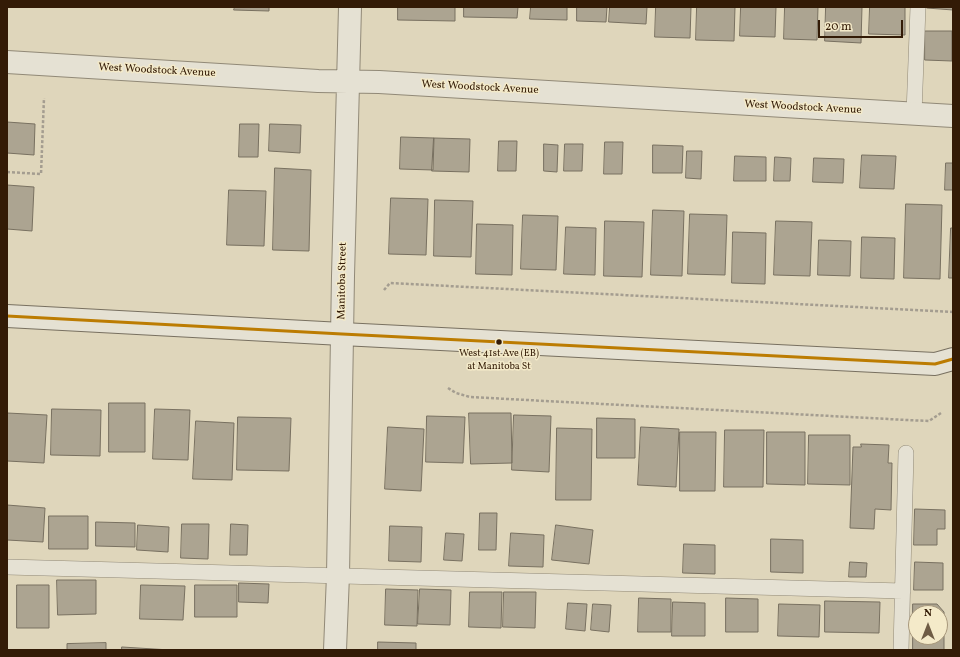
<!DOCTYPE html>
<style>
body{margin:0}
#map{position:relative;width:960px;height:657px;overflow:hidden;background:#dfd6bb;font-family:Vollkorn,serif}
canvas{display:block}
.frame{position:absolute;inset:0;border:8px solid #331b06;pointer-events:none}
.north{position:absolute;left:908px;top:605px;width:40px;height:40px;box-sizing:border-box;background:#f4eac9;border:1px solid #a7977b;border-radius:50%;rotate:0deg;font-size:11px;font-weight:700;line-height:16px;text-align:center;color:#331b06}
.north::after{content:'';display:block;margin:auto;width:14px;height:18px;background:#6f5c45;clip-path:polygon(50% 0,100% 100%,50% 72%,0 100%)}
.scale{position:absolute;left:818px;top:20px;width:85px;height:18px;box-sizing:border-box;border:2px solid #331b06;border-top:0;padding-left:5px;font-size:12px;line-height:14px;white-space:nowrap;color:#331b06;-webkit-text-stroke:3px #f4eac9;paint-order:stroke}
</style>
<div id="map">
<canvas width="960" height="657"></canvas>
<div class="frame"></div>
<div class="north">N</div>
<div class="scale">20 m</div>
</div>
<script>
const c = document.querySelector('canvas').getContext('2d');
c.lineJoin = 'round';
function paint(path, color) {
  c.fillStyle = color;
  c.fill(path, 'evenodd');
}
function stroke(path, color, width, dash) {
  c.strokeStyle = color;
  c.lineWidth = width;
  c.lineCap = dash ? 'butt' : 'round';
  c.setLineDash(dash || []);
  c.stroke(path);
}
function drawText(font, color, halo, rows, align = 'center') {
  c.font = font + ' Vollkorn,serif';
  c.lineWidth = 3;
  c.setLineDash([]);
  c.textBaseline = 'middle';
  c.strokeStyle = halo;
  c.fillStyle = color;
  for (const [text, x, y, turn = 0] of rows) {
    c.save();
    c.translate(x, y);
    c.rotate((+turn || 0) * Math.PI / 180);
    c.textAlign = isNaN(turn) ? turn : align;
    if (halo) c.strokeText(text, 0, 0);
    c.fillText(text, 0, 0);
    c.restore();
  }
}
const building = new Path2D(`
 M235,7H269V11L234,10Z
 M398,7H455V21L398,20Z
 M464,7H518L517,18L464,17Z
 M531,7H567V20L530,19Z
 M577,7H607L606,22L577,21Z
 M610,7H647L646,24L609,22Z
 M656,7H691L690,38L655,37Z
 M697,7H735L734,41L696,40Z
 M741,7H776L775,37L740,36Z
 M785,7H818L817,40L784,39Z
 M826,7H862L861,43L825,41Z
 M870,7H905V35L869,34Z
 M927,7H953V10L927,8Z
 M925,31H952V61L925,60Z
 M7,122L35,124L34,155L7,153Z
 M240,124H259L258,157H239Z
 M270,124L301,125L300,153L269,151Z
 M401,137L434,138L433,170L400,169Z
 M434,138L470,139L469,172L432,171Z
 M499,141H517L516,171H498Z
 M605,142H623L622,174H604Z
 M544,144L558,145L557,172L544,171Z
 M565,144H583L582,171H564Z
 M653,145L683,146L682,173H653Z
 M687,151H702L701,179L686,178Z
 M862,155L896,156L894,189L860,188Z
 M735,156L766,157V181H734Z
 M775,157L791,158L790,181H774Z
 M814,158L844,159L843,183L813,182Z
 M946,163H953V190H945Z
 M275,168L311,170L309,251L273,250Z
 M7,185L34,187L32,231L7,229Z
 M229,190L266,191L264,246L227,245Z
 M391,198L428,199L426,255L389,254Z
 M435,200L473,201L471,257L434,256Z
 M906,204L942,205L940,279L904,278Z
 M653,210L684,211L682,276L651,275Z
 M690,214L727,215L725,275L688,274Z
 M523,215L558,216L556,270L521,269Z
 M605,221L644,222L642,277L604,276Z
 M776,221L812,222L810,276L774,275Z
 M477,224L513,225L512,275L476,274Z
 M566,227L596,228L595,275L564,274Z
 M951,228H953V278H949Z
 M733,232L766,233L765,284L732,283Z
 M862,237L895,238L894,279L861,278Z
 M819,240L851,241L850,276L818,275Z
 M109,403H145V452H109Z
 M52,409L101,410L100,456L51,455Z
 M155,409L190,410L188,460L153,459Z
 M7,413L47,415L44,463L7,461Z
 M469,413H511L512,463L471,464Z
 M514,415L551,416L549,472L512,470Z
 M427,416L465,417L463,463L426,462Z
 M238,417L291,418L289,471L237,470Z
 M597,418L635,419V458H597Z
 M196,421L234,423L232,480L193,479Z
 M388,427L424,429L421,491L385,489Z
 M641,427L679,429L676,487L638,485Z
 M557,428L592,429L591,500H556Z
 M725,430H764L763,487H724Z
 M680,432H716L715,491H680Z
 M767,432H805V485L767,484Z
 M809,435H850V485L808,484Z
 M861,444L889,445L888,463H892L891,510L875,509L874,529L850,528L853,447H861Z
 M7,505L45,508L43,542L7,540Z
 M915,509L945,510V529H937V545H914Z
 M480,513H497L496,550H479Z
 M49,516H88V549H49Z
 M96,522L135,523V547L96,546Z
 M182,524H209L208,559L181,558Z
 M231,524L248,525L247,555H230Z
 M138,525L169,527L168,552L137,550Z
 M556,525L593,530L589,564L552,560Z
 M390,526L422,527L421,562L389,561Z
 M446,533L464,534L462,561L444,560Z
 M511,533L544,535L543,567L509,566Z
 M771,539L803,540V573L771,572Z
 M684,544L715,545V574L683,573Z
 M850,562L867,563L866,577H849Z
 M915,562L943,563V590H914Z
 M57,580H96V614L58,615Z
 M239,583L269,584L268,603L239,602Z
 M17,585H49V628H17Z
 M141,585L185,586L183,620L140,619Z
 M195,585H237V617H195Z
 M386,589L418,590L417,626L385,625Z
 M420,589L451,590L450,625L418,624Z
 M470,592H502L501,628L469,627Z
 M504,592H536L535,628L503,627Z
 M639,598L671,599V632H638Z
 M726,598L758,599V632H726Z
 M825,601L880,602L879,633L825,632Z
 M673,602L705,603V636H672Z
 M568,603L587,604L585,631L566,629Z
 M593,604L611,605L609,632L591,630Z
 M779,604L820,605L819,637L778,636Z
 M913,604H937L944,612V634H940V613H916V634H913Z
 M913,634H916V637H940V634H944V650H913Z
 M378,642L416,643V650H378Z
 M106,643V650H67V644Z
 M122,647L170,650H122Z`);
const path = new Path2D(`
 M7,172L41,174L44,98
 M384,290L390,283L953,312
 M448,388L456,393L470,397L907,420L929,421L941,413`);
const lane = new Path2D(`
 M914,114L918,7
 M7,567L903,591
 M901,650L906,453`);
const street = new Path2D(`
 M7,62L318,81L379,82L953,116
 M335,650L338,575L343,276L350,7`);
const secondary = new Path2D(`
 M7,316L342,334L935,364L953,359`);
const bus1 = new Path2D(`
 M7,316L342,334L935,364L953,359`);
const markers = [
 [499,342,3.5,"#331b06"]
];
const busNames = [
 ["West 41st Ave (EB)",499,354],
 ["at Manitoba St",499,367]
];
const streetNames = [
 ["West Woodstock Avenue",157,71,3],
 ["West Woodstock Avenue",480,88,3],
 ["West Woodstock Avenue",803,108,3],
 ["Manitoba Street",343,281,-89]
];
paint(building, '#aca491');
stroke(building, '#787060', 1);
stroke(lane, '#918977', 16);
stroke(street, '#918977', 24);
stroke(secondary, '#787060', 24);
stroke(path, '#a49d90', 2.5, [3, 2]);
stroke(lane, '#e5e1d3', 15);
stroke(street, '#e5e1d3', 22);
stroke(secondary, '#e5e1d3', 22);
stroke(bus1, '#bc7c02', 3);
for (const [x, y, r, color] of markers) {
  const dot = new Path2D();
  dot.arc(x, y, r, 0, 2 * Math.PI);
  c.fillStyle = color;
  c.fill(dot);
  stroke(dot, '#f4eac9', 1.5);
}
drawText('10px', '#331b06', '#f4eac9', busNames);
drawText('11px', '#331b06', '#f4eac9', streetNames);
</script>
